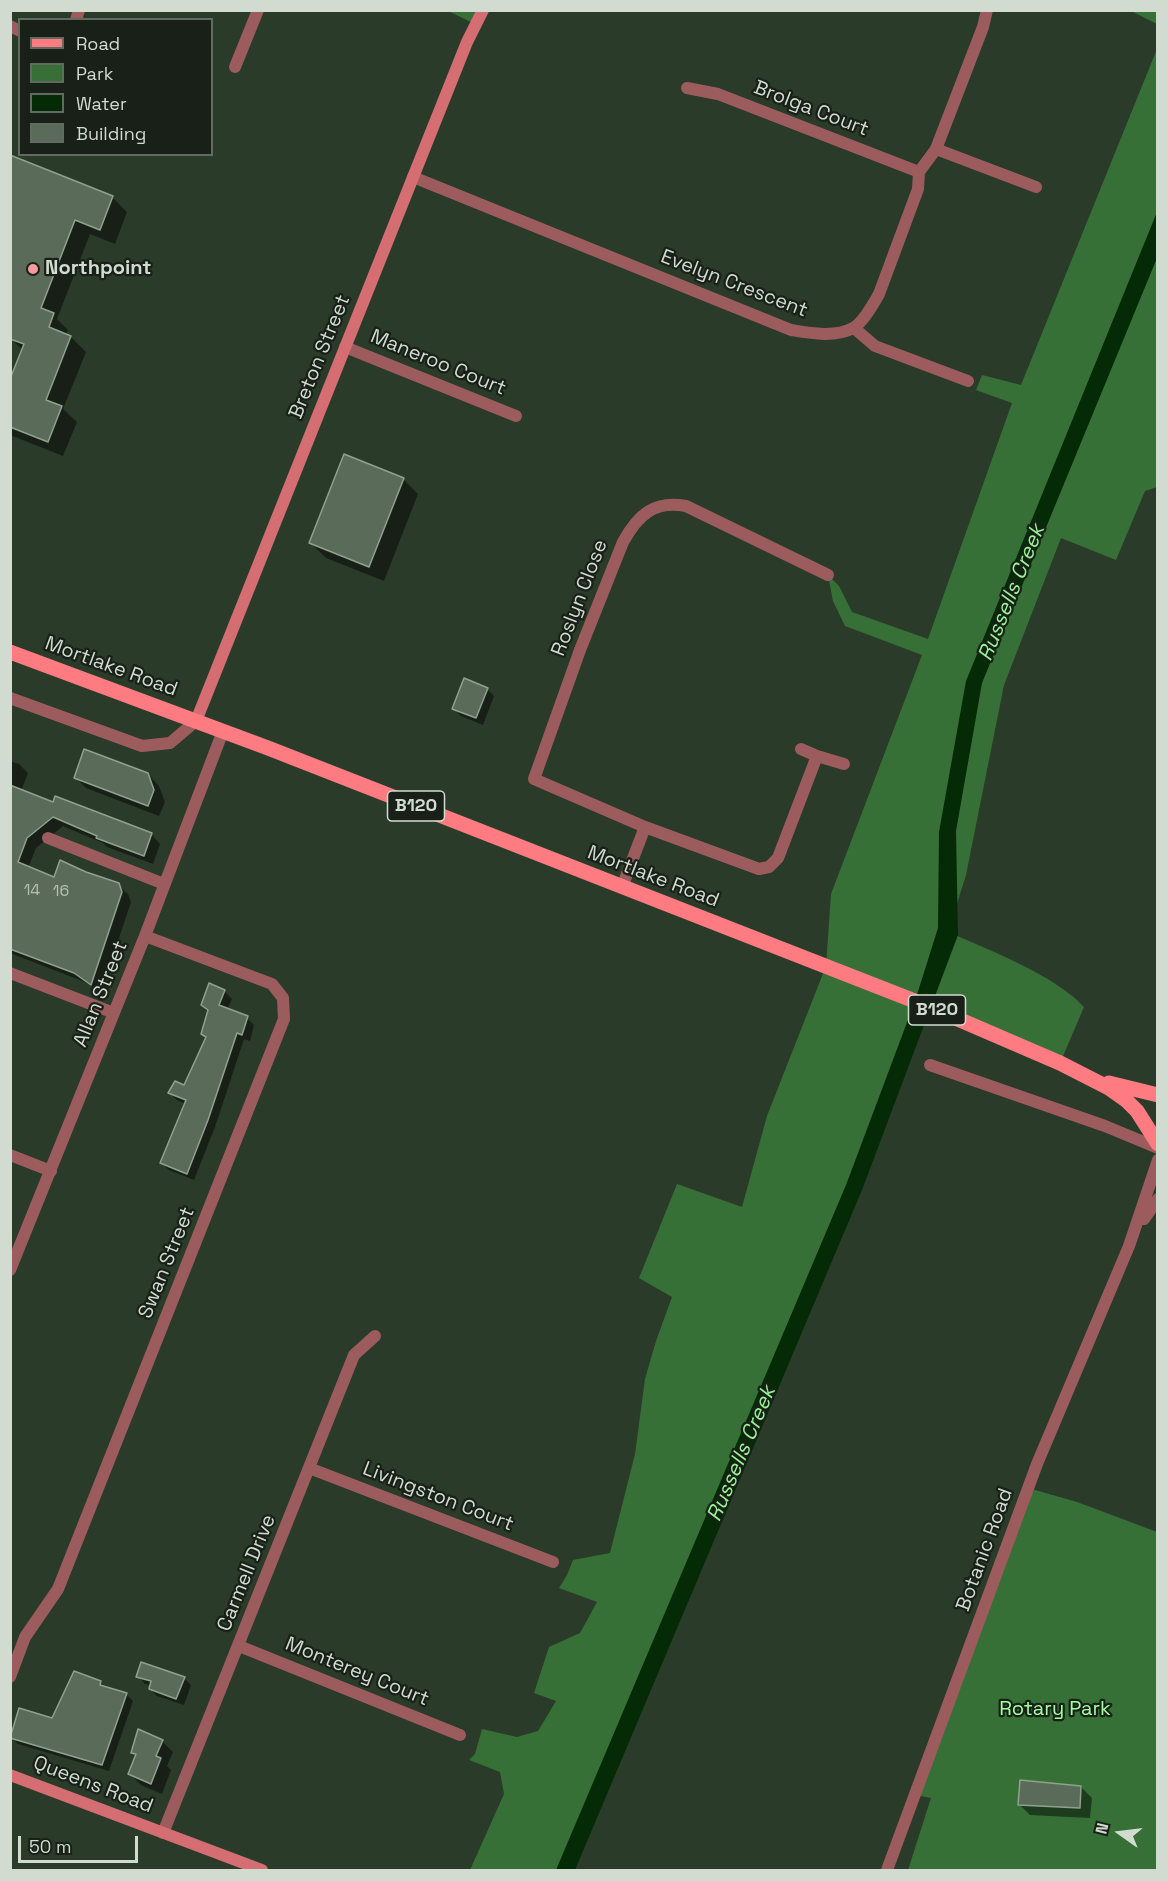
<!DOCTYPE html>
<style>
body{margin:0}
#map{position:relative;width:1168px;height:1881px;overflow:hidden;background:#2b3b2a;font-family:"Space Grotesk",sans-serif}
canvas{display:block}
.frame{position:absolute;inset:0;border:12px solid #d1dbd0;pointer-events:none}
.legend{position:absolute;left:18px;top:18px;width:195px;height:138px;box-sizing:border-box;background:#182018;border:2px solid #626b62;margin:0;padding:8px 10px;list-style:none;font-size:18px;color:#d1dbd0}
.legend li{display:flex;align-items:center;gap:12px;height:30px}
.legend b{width:30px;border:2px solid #626b62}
.north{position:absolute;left:1090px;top:1803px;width:60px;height:60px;-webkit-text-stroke:4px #182018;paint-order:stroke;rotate:284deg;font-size:16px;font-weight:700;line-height:24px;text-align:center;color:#d1dbd0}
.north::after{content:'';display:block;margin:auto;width:21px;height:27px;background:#d1dbd0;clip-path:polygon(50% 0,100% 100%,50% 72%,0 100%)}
.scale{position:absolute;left:18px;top:1836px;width:120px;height:27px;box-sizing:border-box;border:3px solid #d1dbd0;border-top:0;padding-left:8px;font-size:18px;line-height:21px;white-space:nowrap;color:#d1dbd0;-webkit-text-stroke:4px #182018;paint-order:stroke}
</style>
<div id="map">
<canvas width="1168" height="1881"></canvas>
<div class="frame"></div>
<ul class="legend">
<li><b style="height:8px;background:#fe7c81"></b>Road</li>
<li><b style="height:16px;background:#377037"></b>Park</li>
<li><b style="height:16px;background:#042b06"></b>Water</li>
<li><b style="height:16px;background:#5a6c59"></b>Building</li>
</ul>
<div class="north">N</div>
<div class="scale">50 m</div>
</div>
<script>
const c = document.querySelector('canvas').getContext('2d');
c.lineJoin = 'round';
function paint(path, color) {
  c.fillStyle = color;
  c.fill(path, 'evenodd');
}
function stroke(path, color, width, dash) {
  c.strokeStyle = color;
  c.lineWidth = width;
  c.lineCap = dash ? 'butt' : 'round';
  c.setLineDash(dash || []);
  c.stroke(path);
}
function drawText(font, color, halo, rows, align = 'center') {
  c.font = font + ' "Space Grotesk",sans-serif';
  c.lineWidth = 4.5;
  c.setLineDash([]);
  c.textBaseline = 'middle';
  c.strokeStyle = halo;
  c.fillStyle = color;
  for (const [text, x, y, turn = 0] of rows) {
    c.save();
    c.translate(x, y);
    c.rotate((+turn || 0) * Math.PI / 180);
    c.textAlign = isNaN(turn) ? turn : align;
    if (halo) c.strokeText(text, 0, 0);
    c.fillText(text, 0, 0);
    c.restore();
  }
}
const green = new Path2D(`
 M448,11H483L475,24Z
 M1131,11H1157V24Z
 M1157,49V487L1145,491L1116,560L1061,538L1004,685L966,875L948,932C987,949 1055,975 1084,1007L1060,1063L924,1004L567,1870H470L504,1794L500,1772L469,1760L475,1754L482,1729L517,1737L538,1731L556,1701L534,1693L549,1647L580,1633L597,1602L559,1588L567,1575L573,1560L610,1553L635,1454L645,1379L656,1341L672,1297L639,1278L677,1184L742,1207L767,1116L826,966L831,894L922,655L845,626L833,601L828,575L839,586L852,612L928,639L1012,403L976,390L982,375L1021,385Z
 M1028,1488L1077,1502L1157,1532L1158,1839L1156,1870H908L931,1798L915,1795Z`);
const water = new Path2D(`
 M1157,212V258L982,683L956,831L958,935L862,1190L575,1870H556L846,1185L915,1001L938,928L939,832L966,681Z`);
const shadow = new Path2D(`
 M10,157L112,197L127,212L115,244L90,234L57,319L68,330L66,335L71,337L86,352L63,409L77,422L63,456L10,435V383L23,350L10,338Z
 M403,479L418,494L384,581L326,558L311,543Z
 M487,689L494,696L483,725L461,716L454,709Z
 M10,761L19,764L28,773L21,791L54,804L151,834L160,844L153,864L107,847L103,843L63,826L36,848L28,868L55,879L118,885L128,894L131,902L101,992L85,982L10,953Z
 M148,774L159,786L165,802L159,816L86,788L75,777Z
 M210,985L225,992L232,999L227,1010L247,1018L254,1025L250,1041L244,1039L215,1127L194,1180L169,1170L161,1163L186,1104L177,1100L170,1093L185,1087L207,1038L202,1034L209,1012L203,1005Z
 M138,1676L184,1678L191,1685L184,1705L157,1696L150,1689L151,1685L145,1684Z
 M100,1682L106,1688L126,1694L133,1701L109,1771L18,1744L11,1737L53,1720Z
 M162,1741L173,1752L167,1766L171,1770L162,1794L141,1785L130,1774L137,1756L133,1752Z
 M1081,1787L1092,1798L1090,1818L1030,1815L1019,1804Z`);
const building = new Path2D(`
 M10,155L113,196L100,230L75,220L41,308L54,313L49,327L71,336L46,400L62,406L48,442L10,427V379L24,344L10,339Z
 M344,454L404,478L369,567L309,543Z
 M464,678L488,688L476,718L452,709Z
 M84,749L148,773L154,790L148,806L74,778Z
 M10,785L53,802L55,796L152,833L144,856L96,838L97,836L53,817L27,838L18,862L54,877L60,860L86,872L119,883L122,892L91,985L74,973L10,949Z
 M209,983L225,990L219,1005L248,1016L242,1035L237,1033L208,1120L187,1174L160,1163L186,1100L168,1093L175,1081L184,1085L206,1037L201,1034L208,1010L201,1005Z
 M141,1662L185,1677L176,1699L149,1689L151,1681L136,1677Z
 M74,1671L101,1681L100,1685L127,1693L102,1765L10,1738L19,1708L52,1718Z
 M138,1729L163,1740L156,1756L161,1758L151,1784L128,1774L136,1754L131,1753Z
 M1020,1780L1081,1786L1080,1808L1018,1805Z`);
const street = new Path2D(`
 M76,20L79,10
 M10,26L20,31
 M235,67L258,10
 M687,88L718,94L919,172
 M936,149L1036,187
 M413,177L791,330C809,333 835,338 853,328C862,324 874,303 879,294L918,189L919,172L936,149L983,27L987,10
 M854,328L875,346L968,381
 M345,347L516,416
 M828,575L686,506C654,500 638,515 623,542L580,650L534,779L645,827L759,869L769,867L778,858L817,756L844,764
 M10,698L142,746L170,743L196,721
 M801,749L817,756
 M48,838L164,884
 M622,887L645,827
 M10,973L114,1013
 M930,1065L1105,1126L1158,1148
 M10,1155L51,1171
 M1144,1219L1158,1199
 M10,1270L145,936L223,731
 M309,1468L553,1562
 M239,1646L460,1735
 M10,1677L25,1637L58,1589L284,1019L283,998L272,984L145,936
 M163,1833L354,1355L375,1336
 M887,1870L1037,1464L1129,1246L1158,1160`);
const secondary = new Path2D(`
 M196,721L467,42L483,10
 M10,1775L262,1870`);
const primary = new Path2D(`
 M10,652L268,748L930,1007L1060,1063L1109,1088L1126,1100L1137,1111L1158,1144
 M1109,1083L1158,1095`);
const markers = [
 [33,269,6,"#f59b9c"]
];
const numberNames = [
 ["14",32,891],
 ["16",61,892]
];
const shields = [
 [416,806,57],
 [937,1010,57]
];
const shieldNames = [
 ["B120",416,806],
 ["B120",937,1010]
];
const streetNames = [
 ["Brolga Court",811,109,21],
 ["Evelyn Crescent",734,284,21],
 ["Breton Street",320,357,-68],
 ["Maneroo Court",438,363,22],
 ["Roslyn Close",580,598,-69],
 ["Mortlake Road",111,667,20],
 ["Mortlake Road",653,877,21],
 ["Allan Street",101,994,-68],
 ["Swan Street",167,1263,-68],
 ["Livingston Court",438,1497,21],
 ["Botanic Road",985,1550,-70],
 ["Carmell Drive",247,1573,-68],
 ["Monterey Court",357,1672,22],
 ["Queens Road",93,1785,21]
];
const poiNames = [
 ["Northpoint",45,269]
];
const parkNames = [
 ["Rotary Park",1055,1710]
];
const waterNames = [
 ["Russells Creek",1012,593,-68],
 ["Russells Creek",742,1454,-67]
];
paint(green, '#377037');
paint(water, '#042b06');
paint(shadow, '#0007');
paint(building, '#5a6c59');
stroke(building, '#8ea28d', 1.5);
stroke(street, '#9c5c5d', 12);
stroke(secondary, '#d46e72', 12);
stroke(primary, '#fe7c81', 15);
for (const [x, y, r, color] of markers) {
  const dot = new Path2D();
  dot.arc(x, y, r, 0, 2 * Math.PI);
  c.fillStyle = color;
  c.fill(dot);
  stroke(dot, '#182018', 2);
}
drawText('16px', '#b3bfb2', null, numberNames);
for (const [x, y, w] of shields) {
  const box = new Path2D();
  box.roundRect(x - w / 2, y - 15, w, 30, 4.5);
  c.fillStyle = '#182018';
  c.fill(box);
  stroke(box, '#d1dbd0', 1.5);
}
drawText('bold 18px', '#d1dbd0', null, shieldNames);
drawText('20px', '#d1dbd0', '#182018', streetNames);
drawText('bold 20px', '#d1dbd0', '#182018', poiNames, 'left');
drawText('20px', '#a1ff9e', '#182018', parkNames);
drawText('italic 21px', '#97f494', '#182018', waterNames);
</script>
